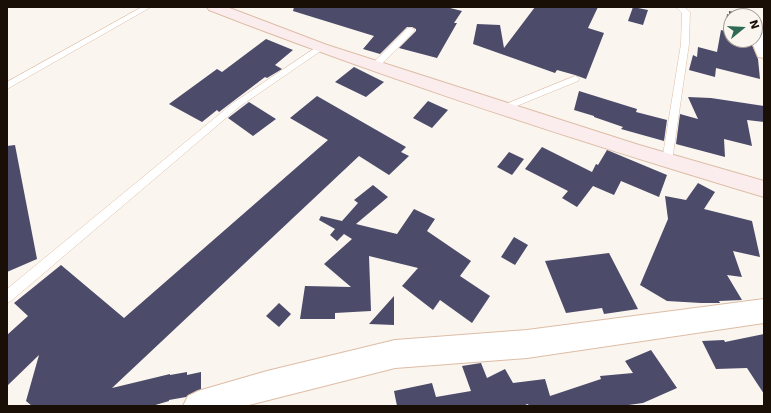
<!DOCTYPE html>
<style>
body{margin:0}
#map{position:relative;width:771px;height:413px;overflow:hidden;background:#fbf5f0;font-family:"DejaVu Sans",sans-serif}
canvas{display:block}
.frame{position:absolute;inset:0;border:8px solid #1a0f07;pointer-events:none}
.north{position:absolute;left:723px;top:8px;width:40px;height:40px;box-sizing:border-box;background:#fbf5f0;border:1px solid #a19993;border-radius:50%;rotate:72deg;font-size:11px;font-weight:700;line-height:16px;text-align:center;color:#1a0f07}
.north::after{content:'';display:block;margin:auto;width:14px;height:18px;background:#2f6a55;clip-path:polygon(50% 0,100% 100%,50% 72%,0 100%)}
</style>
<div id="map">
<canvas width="771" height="413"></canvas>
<div class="frame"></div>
<div class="north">N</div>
</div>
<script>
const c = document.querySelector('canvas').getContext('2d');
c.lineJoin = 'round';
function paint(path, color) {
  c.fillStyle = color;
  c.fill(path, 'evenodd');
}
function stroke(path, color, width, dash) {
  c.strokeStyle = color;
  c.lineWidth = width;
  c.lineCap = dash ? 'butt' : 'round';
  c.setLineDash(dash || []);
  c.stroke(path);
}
const building = new Path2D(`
 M294,7H446L462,11L454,23H457L437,58L399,48L416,31V29L412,27H407L380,54L363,49L374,36L293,11Z
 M535,7H598L588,28L604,33L586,79L575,75L557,70L555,73L473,44L477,24L500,25L504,48Z
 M633,7L648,10L643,25L628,21Z
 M729,11L751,16H731V40H750L758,59L760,79L716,68L715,77L689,70L693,55L697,57L698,47L717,52L721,30L725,31L727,14L729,15Z
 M266,39L293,50L275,65L282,69L267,78L265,77L219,112L217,110L202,122L169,104L217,69L222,72Z
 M354,67L384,82L366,97L335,82Z
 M579,91L637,109L636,112L667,120L664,141L621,129L623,127L594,117V116L574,110Z
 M317,96L406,147L401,152L409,156L389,175L359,156L112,388L170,374V375L187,372V375L201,372V389L186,397L169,400V401L152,406H32L26,401L39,355L7,386V335L28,316L14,303L61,265L124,318L328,140L290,118Z
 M688,97L711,98L764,106V122L747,120L752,146L724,139L725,157L676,144L680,114L698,119Z
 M428,101L448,110L432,128L413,118Z
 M249,102L276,119L253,136L228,118Z
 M15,145L37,259L7,272V146Z
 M542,147L592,172L596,164L598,165L607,150L667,175L659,197L621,181L614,195L593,186L577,207L562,198L568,191L525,169Z
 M509,152L524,159L512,175L497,167Z
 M698,183L715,192L704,209L752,221L760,257L733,251L742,277L727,275L742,300L719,301L720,303H701L667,301L640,285L668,219L665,196L686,200Z
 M373,185L388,197L356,224L397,234L414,209L435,219L427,231L471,261L460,276L490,296L472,323L440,300L433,310L402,286L418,268L369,256L371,311L335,313V319H300L305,286L351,287L324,264L352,239L344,234L337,241L330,235L335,229L319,220L321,216L342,221L358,203L354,200Z
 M514,237L528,245L515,265L501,257Z
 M609,253L638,309L604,314L602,308L566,313L545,261Z
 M394,296V325L369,324Z
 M279,303L291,314L279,327L266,316Z
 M764,334V394L747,368L716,369L702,341L724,340L725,342Z
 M651,350L677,388L643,403L621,406H529L528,404L522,406H397L394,391L432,383L436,397L471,391L462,366L481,363L487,378L505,369L513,383L545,379L550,396L601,379L600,376L633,373L625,361Z`);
const lane = new Path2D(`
 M142,7H151L7,89V82Z
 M676,7H684L690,12L689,44L672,161L671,164H663L662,161L681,44L682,13Z
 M408,28H411L415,30L378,68H372L371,66L372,64Z
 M318,46H321L325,48L239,107L11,301L7,303V289L233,103Z
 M575,76L578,77L579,79L578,81L507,110L504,111L499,108L501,106Z`);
const street = new Path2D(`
 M755,24L760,26L764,32V58L758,57L751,40H755Z
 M764,299V323L527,358L395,368L245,406H183L188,396L198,391L267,371L395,340L527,330Z`);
const secondary = new Path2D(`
 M207,7H227L327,45L639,145L764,181V197C577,141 391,81 209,10Z`);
paint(building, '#4c4b69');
stroke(lane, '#ddbda5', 1);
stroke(street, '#ddbda5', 2);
stroke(secondary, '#ddbda5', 2);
paint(lane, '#fff');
paint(street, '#fff');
paint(secondary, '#fbeced');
</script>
